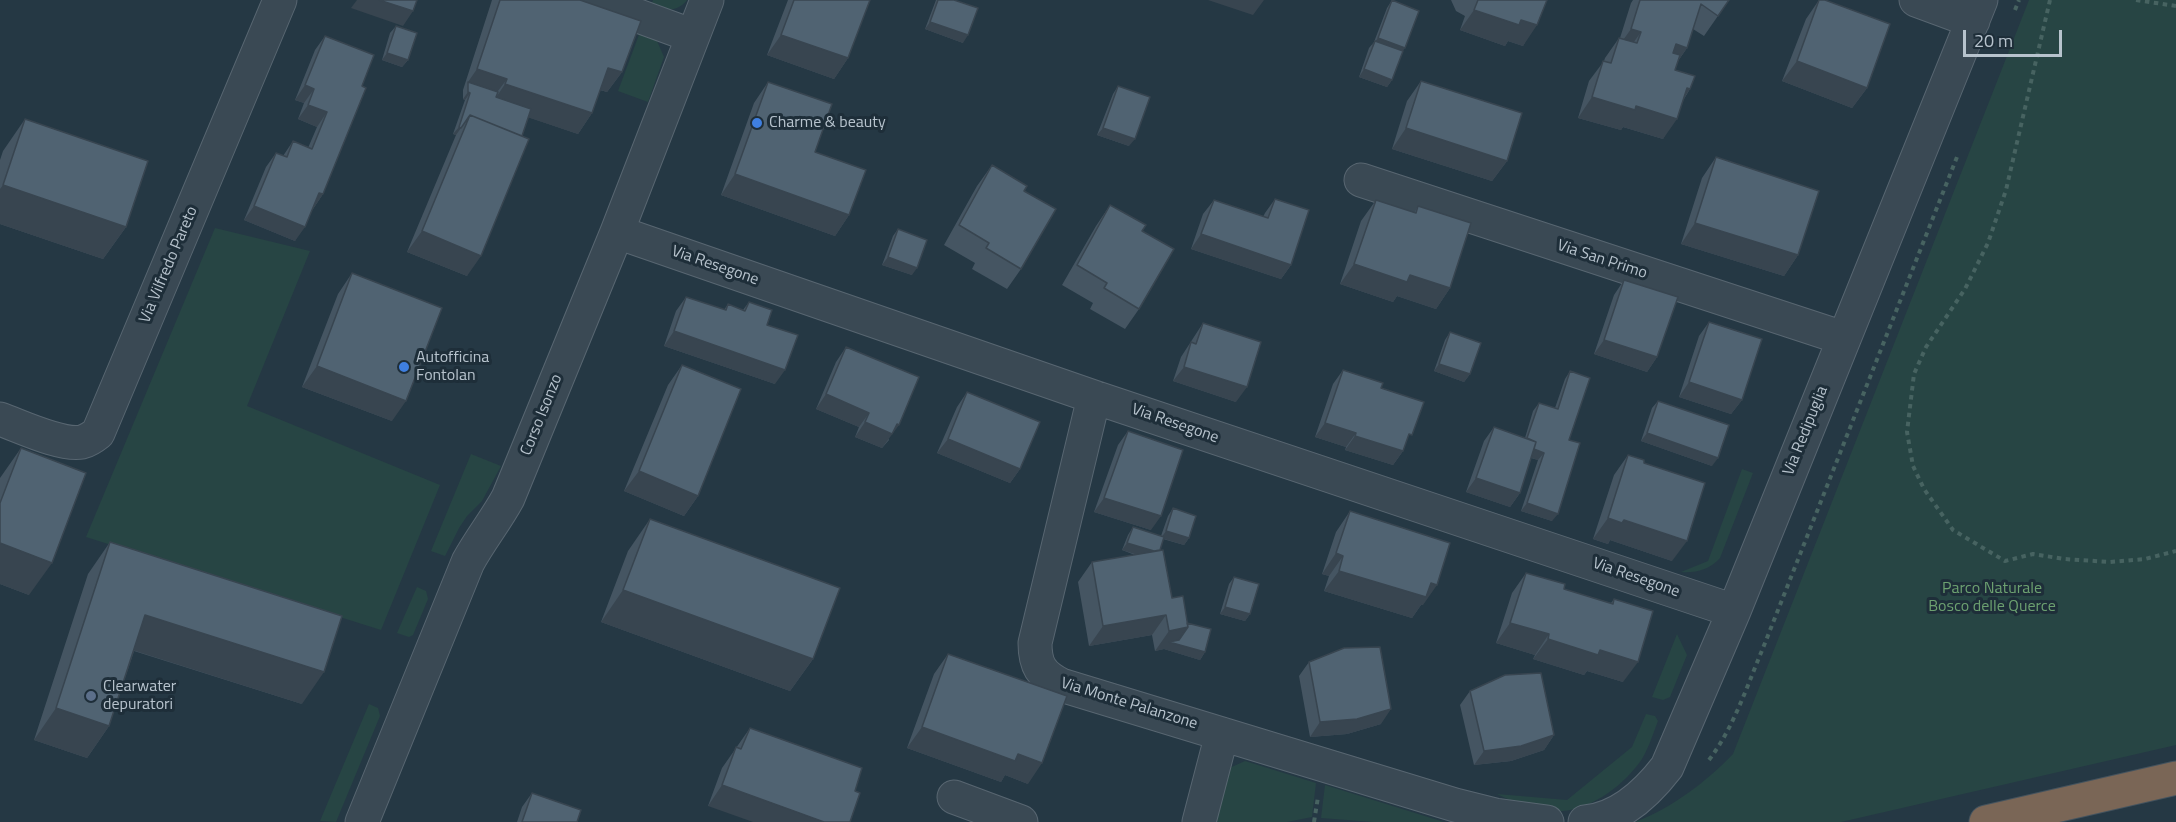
<!DOCTYPE html>
<style>
body{margin:0}
#map{position:relative;width:2176px;height:822px;overflow:hidden;background:#253844;font-family:"Titillium Web",sans-serif}
canvas{display:block}
.scale{position:absolute;left:1963px;top:30px;width:99px;height:27px;box-sizing:border-box;border:3px solid #b7c3cd;border-top:0;padding-left:8px;font-size:18px;line-height:21px;white-space:nowrap;color:#b7c3cd;-webkit-text-stroke:4px #1e2e39;paint-order:stroke}
</style>
<div id="map">
<canvas width="2176" height="822"></canvas>
<div class="scale">20 m</div>
</div>
<script>
const c = document.querySelector('canvas').getContext('2d');
c.lineJoin = 'round';
function paint(path, color) {
  c.fillStyle = color;
  c.fill(path, 'evenodd');
}
function stroke(path, color, width, dash) {
  c.strokeStyle = color;
  c.lineWidth = width;
  c.lineCap = dash ? 'butt' : 'round';
  c.setLineDash(dash || []);
  c.stroke(path);
}
function drawText(font, color, halo, rows, align = 'center') {
  c.font = font + ' "Titillium Web",sans-serif';
  c.lineWidth = 6;
  c.setLineDash([]);
  c.textBaseline = 'middle';
  c.strokeStyle = halo;
  c.fillStyle = color;
  for (const [text, x, y, turn = 0] of rows) {
    c.save();
    c.translate(x, y);
    c.rotate((+turn || 0) * Math.PI / 180);
    c.textAlign = isNaN(turn) ? turn : align;
    if (halo) c.strokeText(text, 0, 0);
    c.fillText(text, 0, 0);
    c.restore();
  }
}
const green = new Path2D(`
 M653,0H687C677,13 665,10 651,6Z
 M2029,0H2176V745L1841,822H1635C1672,808 1706,782 1733,754Z
 M640,32L657,41L664,57L648,102L618,91Z
 M215,228L310,251L247,406L440,485L381,630L86,537Z
 M471,454L501,466L482,501L467,516L459,528L445,556L431,551Z
 M1742,469L1753,473L1720,558C1709,570 1696,573 1681,572L1708,561Z
 M417,587L426,591L428,599L413,635L409,637L397,633Z
 M1677,634L1687,655L1670,697L1663,700L1652,697Z
 M369,704L378,708L380,716L336,822L320,821Z
 M1646,714L1655,716L1658,721C1653,734 1649,747 1642,759C1625,784 1594,808 1563,811C1541,813 1516,804 1497,794L1567,800L1632,747Z
 M1245,761L1316,783L1312,817L1287,822H1212L1225,770Z
 M1325,785L1444,822H1373L1321,818Z`);
const path = new Path2D(`
 M2050,0L2006,190L1988,243L1965,289L1926,347L1914,374L1907,432L1913,466L1924,489L1953,530L2005,561L2033,554L2064,559L2110,562L2145,559L2176,551
 M2136,0L2176,6
 M2015,10L2019,0
 M1709,760C1734,727 1747,686 1763,648L1957,157
 M1314,822L1318,797`);
const minor = new Path2D(`
 M575,0L597,7L633,14L693,36
 M1916,0L1973,21
 M1361,180L1843,338
 M617,232L1094,397L1734,611
 M1094,397L1035,643C1035,665 1041,675 1061,685L1455,805L1495,815L1547,822
 M0,419C20,426 61,446 82,442C89,440 93,437 98,433L280,0
 M954,797L1021,822
 M362,822L468,562C480,540 496,520 508,498L617,232L707,0
 M1199,822L1222,734
 M1585,822C1620,819 1647,793 1667,767L1734,611L1981,0`);
const highway = new Path2D(`
 M1986,822L2176,778`);
const wall = new Path2D(`
 M492,0H580L622,72L607,92L600,90L592,113L578,134L528,117L467,276L407,252L456,135L453,134L465,100L463,99V90Z
 M788,0H870L848,58L834,79L767,55Z
 M936,0H954L963,43L925,29Z
 M1392,0L1403,51L1392,80L1387,87L1359,77L1369,48L1374,42L1387,8Z
 M1451,0H1547L1523,46L1508,41L1505,46L1460,30L1465,16L1456,11Z
 M1633,0H1729L1704,36L1693,29L1687,48L1678,61L1675,70L1690,89L1684,99L1663,139L1623,127L1621,130L1578,118L1589,81L1604,61L1605,58L1619,38H1620L1631,3Z
 M1819,0H1825L1867,88L1852,108L1782,81L1806,19Z
 M396,26L408,60L402,67L382,60L390,33Z
 M325,36L362,86L323,194L313,209L312,208L295,241L244,220L266,167L276,153L283,156L293,141L308,148L317,127L298,119L304,103L295,100L315,50Z
 M1421,81L1507,161L1492,181L1392,149L1407,101Z
 M768,82L815,152L849,215L835,236L721,195L754,103Z
 M1118,86L1129,146L1097,135L1113,94Z
 M25,119L126,227L103,259L0,224V160L3,151Z
 M1716,157L1798,255L1784,276L1681,244L1702,178Z
 M992,165L1024,191L1021,269L1007,289L972,269L975,263L944,245L977,186Z
 M1275,199L1291,265L1281,279L1191,249L1203,214L1214,200L1263,217L1265,213Z
 M1376,200L1414,213L1418,206L1450,288L1436,309L1397,296L1393,302L1340,284L1361,221Z
 M1110,205L1142,231L1139,309L1125,329L1090,309L1093,303L1062,285L1096,226Z
 M898,229L912,275L882,265L893,236Z
 M352,273L392,421L302,387L338,294Z
 M1624,280L1657,357L1647,372L1594,354L1614,295Z
 M686,297L724,310L728,304L743,310L749,302L767,325L775,384L664,346L676,311Z
 M1709,322L1742,400L1731,414L1679,397L1699,336Z
 M1203,323L1236,402L1173,381L1181,357Z
 M1450,332L1470,374L1464,382L1434,371L1445,340Z
 M846,347L889,440L882,448L855,437L859,427L816,409L836,362Z
 M682,365L698,496L684,516L624,491L668,385Z
 M1343,370L1381,388L1406,443L1403,451L1393,465L1345,450L1346,447L1315,437L1333,384Z
 M1570,371L1569,440L1552,521L1521,511L1538,460L1531,458L1520,493L1510,507L1466,492L1484,441L1494,427L1525,438L1533,411L1539,403L1555,408L1565,379Z
 M967,392L1020,469L1010,483L937,453L957,407Z
 M1658,401L1712,466L1641,441L1652,408Z
 M1128,431L1151,530L1094,512L1118,445Z
 M21,448L29,595L0,584V478Z
 M1628,455L1644,463L1672,561L1610,540L1608,544L1593,539L1614,475Z
 M1173,508L1189,538L1184,545L1163,539L1160,550L1172,598L1205,652L1200,660L1164,649L1155,651L1152,635L1089,646L1078,582L1092,562L1135,555L1122,550L1128,535L1133,527L1161,536L1168,516Z
 M1350,511L1423,605H1421L1412,618L1324,591L1329,576L1322,574L1336,532Z
 M650,519L813,659L790,691L601,622L628,551Z
 M110,542L302,704L134,651L109,726L87,758L34,740L88,574Z
 M1526,573L1564,589L1611,603L1614,599L1623,682L1587,671L1584,675L1533,659L1535,655L1496,643L1512,593Z
 M1234,577L1250,614L1245,621L1220,614L1229,584Z
 M948,654L1028,784L1005,775L1001,782L907,748L934,674Z
 M1309,662L1381,724L1347,734L1310,737L1299,676Z
 M1470,691L1554,735L1544,750L1511,761L1474,765L1460,705Z
 M750,728L855,791L708,806L722,768Z
 M532,793L577,822H517L522,807Z`);
const shadedWall = new Path2D(`
 M357,0H379L413,11L403,26L351,8Z
 M1208,0H1264L1253,15Z
 M1474,10L1521,20L1537,25L1523,46L1508,41L1505,46L1460,30Z
 M930,22L968,35L963,43L925,29Z
 M1631,29L1641,32L1626,53L1616,50Z
 M781,35L848,58L834,79L767,55Z
 M1378,38L1405,48L1400,55L1372,45Z
 M1676,44L1687,48L1673,68L1662,64Z
 M387,53L408,60L402,67L382,60Z
 M1797,61L1867,88L1852,108L1782,81Z
 M608,68L622,72L607,92L594,88Z
 M477,69L507,79L492,99L468,82Z
 M1364,69L1392,80L1387,87L1359,77Z
 M505,84L592,113L578,134L491,105Z
 M305,85L314,89L304,103L295,100Z
 M1687,88L1690,89L1676,110Z
 M468,92L470,93L465,100L463,99Z
 M1592,97L1636,106L1677,119L1663,139L1623,127L1621,130L1578,118Z
 M308,105L327,112L317,127L298,119Z
 M459,127L461,128L456,135L453,134Z
 M1103,128L1135,139L1129,146L1097,135Z
 M1406,128L1507,161L1492,181L1392,149Z
 M735,174L849,215L835,236L721,195Z
 M3,185L126,227L103,259L0,224V189Z
 M319,193L323,194L313,209L309,207Z
 M254,206L305,227L295,241L244,220Z
 M1695,223L1798,255L1784,276L1681,244Z
 M422,231L481,256L467,276L407,252Z
 M1201,234L1291,265L1281,279L1191,249Z
 M888,257L917,268L912,275L882,265Z
 M1354,264L1410,275L1450,288L1436,309L1397,296L1393,302L1340,284Z
 M674,331L785,370L775,384L664,346Z
 M1604,340L1657,357L1647,372L1594,354Z
 M1439,364L1470,374L1464,382L1434,371Z
 M317,366L406,401L392,421L302,387Z
 M1184,367L1247,387L1236,402L1173,381Z
 M1689,382L1742,400L1731,414L1679,397Z
 M826,394L869,413L859,427L816,409Z
 M865,422L897,424L899,425L882,448L855,437Z
 M1325,423L1356,433L1346,447L1315,437Z
 M1647,433L1718,458L1712,466L1641,441Z
 M1355,436L1403,451L1393,465L1345,450Z
 M948,439L1020,469L1010,483L937,453Z
 M1525,446L1544,453L1538,460L1519,454Z
 M639,471L698,496L684,516L624,491Z
 M1476,478L1520,493L1510,507L1466,492Z
 M1104,498L1161,516L1151,530L1094,512Z
 M1527,503L1558,514L1552,521L1521,511Z
 M1608,518L1624,520L1687,541L1672,561L1610,540L1608,544L1593,539Z
 M1166,531L1189,538L1184,545L1161,538Z
 M0,543L52,563L29,595L0,584Z
 M1127,543L1159,553L1154,560L1122,550Z
 M1336,553L1343,556L1329,576L1322,574Z
 M1339,571L1431,583L1437,585L1423,605H1421L1412,618L1324,591Z
 M623,590L813,659L790,691L601,622Z
 M1225,607L1250,614L1245,621L1220,614Z
 M145,615L324,672L302,704L123,647Z
 M1166,615L1152,635L1089,646L1103,626Z
 M1510,623L1549,634L1535,655L1496,643Z
 M1188,627L1205,652L1200,660L1164,649L1155,651L1169,631Z
 M1548,639L1600,650L1638,662L1623,682L1587,671L1584,675L1533,659Z
 M56,708L109,726L87,758L34,740Z
 M1391,709L1381,724L1347,734L1310,737L1320,722Z
 M922,727L1018,754L1042,763L1028,784L1005,775L1001,782L907,748Z
 M1554,735L1544,750L1511,761L1474,765L1484,751Z
 M722,785L824,822H753L708,806Z`);
const building = new Path2D(`
 M379,0H417L413,11Z
 M500,0H580L641,21L622,72L608,68L592,113L505,84L507,79L477,69Z
 M794,0H870L848,58L781,35Z
 M938,0H954L978,8L968,35L930,22Z
 M1392,0L1419,11L1405,48L1378,38Z
 M1478,0H1547L1537,25L1521,20L1519,25L1474,10Z
 M1640,0H1729L1718,16L1701,4L1687,48L1676,44L1673,53L1680,55L1675,70L1695,76L1690,89L1687,88L1677,119L1636,106L1635,110L1592,97L1603,61L1611,63L1619,38L1637,43L1641,32L1631,29Z
 M1819,0H1825L1890,24L1867,88L1797,61Z
 M396,26L417,33L408,60L387,53Z
 M325,36L374,55L362,86L366,88L323,194L319,193L305,227L254,206L276,153L287,157L293,141L312,149L327,112L308,105L314,89L305,85Z
 M1375,41L1403,51L1392,80L1364,69Z
 M1421,81L1522,113L1507,161L1406,128Z
 M468,82L498,92L496,97L531,109L522,136L470,115L461,128L459,127L470,93L468,92Z
 M768,82L832,104L815,152L866,170L849,215L735,174Z
 M1118,86L1150,97L1135,139L1103,128Z
 M470,115L529,139L481,256L422,231Z
 M25,119L148,161L126,227L3,185Z
 M1716,157L1819,191L1798,255L1695,223Z
 M992,165L1027,186L1024,191L1056,209L1021,269L986,248L989,243L959,225Z
 M1275,199L1309,210L1291,265L1201,234L1214,200L1268,218Z
 M1376,200L1416,213L1418,206L1471,223L1450,288L1410,275L1407,282L1354,264Z
 M1110,205L1146,225L1142,231L1174,249L1139,309L1104,288L1107,283L1077,265Z
 M898,229L927,240L917,268L888,257Z
 M352,273L442,308L406,401L317,366Z
 M1624,280L1678,297L1657,357L1604,340Z
 M686,297L726,310L728,304L745,311L749,302L772,310L767,325L798,335L785,370L674,331Z
 M1709,322L1762,339L1742,400L1689,382Z
 M1203,323L1261,342L1247,387L1184,367L1191,342L1196,344Z
 M1450,332L1481,343L1470,374L1439,364Z
 M846,347L919,377L899,425L897,424L892,434L865,422L869,413L826,394Z
 M682,365L741,389L698,496L639,471Z
 M1343,370L1383,383L1381,388L1424,402L1412,435L1409,434L1403,451L1355,436L1356,433L1325,423Z
 M1570,371L1590,378L1569,440L1580,443L1558,514L1527,503L1544,453L1534,449L1536,442L1527,438L1539,403L1558,409Z
 M967,392L1040,422L1020,469L948,439Z
 M1658,401L1729,425L1718,458L1647,433Z
 M1494,427L1536,442L1520,493L1476,478Z
 M1128,431L1183,450L1161,516L1104,498Z
 M21,448L86,473L52,563L0,543V503Z
 M1628,455L1644,460V463L1705,483L1687,541L1624,520L1622,523L1608,518Z
 M1173,508L1196,516L1189,538L1166,531Z
 M1350,511L1450,543L1437,585L1431,583L1426,597L1339,571L1343,556L1336,553Z
 M650,519L840,588L813,659L623,590Z
 M1133,527L1164,537L1160,550L1154,551L1127,543Z
 M110,542L342,616L324,672L145,615L109,726L56,708Z
 M1163,550L1172,598L1183,596L1188,627L1169,631L1166,615L1103,626L1092,562Z
 M1526,573L1565,584L1564,589L1613,604L1614,599L1653,611L1638,662L1600,650L1598,655L1548,639L1549,634L1510,623Z
 M1234,577L1259,584L1250,614L1225,607Z
 M1187,623L1211,629L1205,652L1169,642L1179,640L1188,627Z
 M1380,647L1391,709L1357,719L1320,722L1309,662L1344,648Z
 M948,654L1067,696L1042,763L1018,754L1015,761L922,727Z
 M1541,673L1554,735L1521,746L1484,751L1470,691L1505,675Z
 M750,728L862,768L855,791L860,793L850,822H824L722,785L736,747L741,749Z
 M532,793L581,810L577,822H522Z`);
const markers = [
 [757,123,6,"#3f7fe0"],
 [404,367,6,"#3f7fe0"],
 [91,696,6,"#5c6f8a"]
];
const poiNames = [
 ["Charme & beauty",769,123],
 ["Autofficina",416,358],
 ["Fontolan",416,376],
 ["Clearwater",103,687],
 ["depuratori",103,705]
];
const streetNames = [
 ["Via San Primo",1602,260,18],
 ["Via Vilfredo Pareto",169,265,-67],
 ["Via Resegone",715,266,19],
 ["Corso Isonzo",542,415,-68],
 ["Via Resegone",1175,424,19],
 ["Via Redipuglia",1806,431,-68],
 ["Via Resegone",1636,578,19],
 ["Via Monte Palanzone",1129,704,17]
];
const parkNames = [
 ["Parco Naturale",1992,589],
 ["Bosco delle Querce",1992,607]
];
paint(green, '#274544');
stroke(minor, '#586671', 35);
stroke(highway, '#44535e', 35);
stroke(path, '#476361', 4, [4.5, 4.5]);
stroke(minor, '#3a4954', 33);
stroke(highway, '#7a6656', 33);
paint(wall, '#455562');
paint(shadedWall, '#384550');
paint(building, '#506372');
stroke(building, '#384550', 1.5);
for (const [x, y, r, color] of markers) {
  const dot = new Path2D();
  dot.arc(x, y, r, 0, 2 * Math.PI);
  c.fillStyle = color;
  c.fill(dot);
  stroke(dot, '#1e2e39', 2);
}
drawText('16px', '#b7c3cd', '#1e2e39', poiNames, 'left');
drawText('16px', '#b7c3cd', '#1e2e39', streetNames);
drawText('16px', '#6ca070', '#1e2e39', parkNames);
</script>
